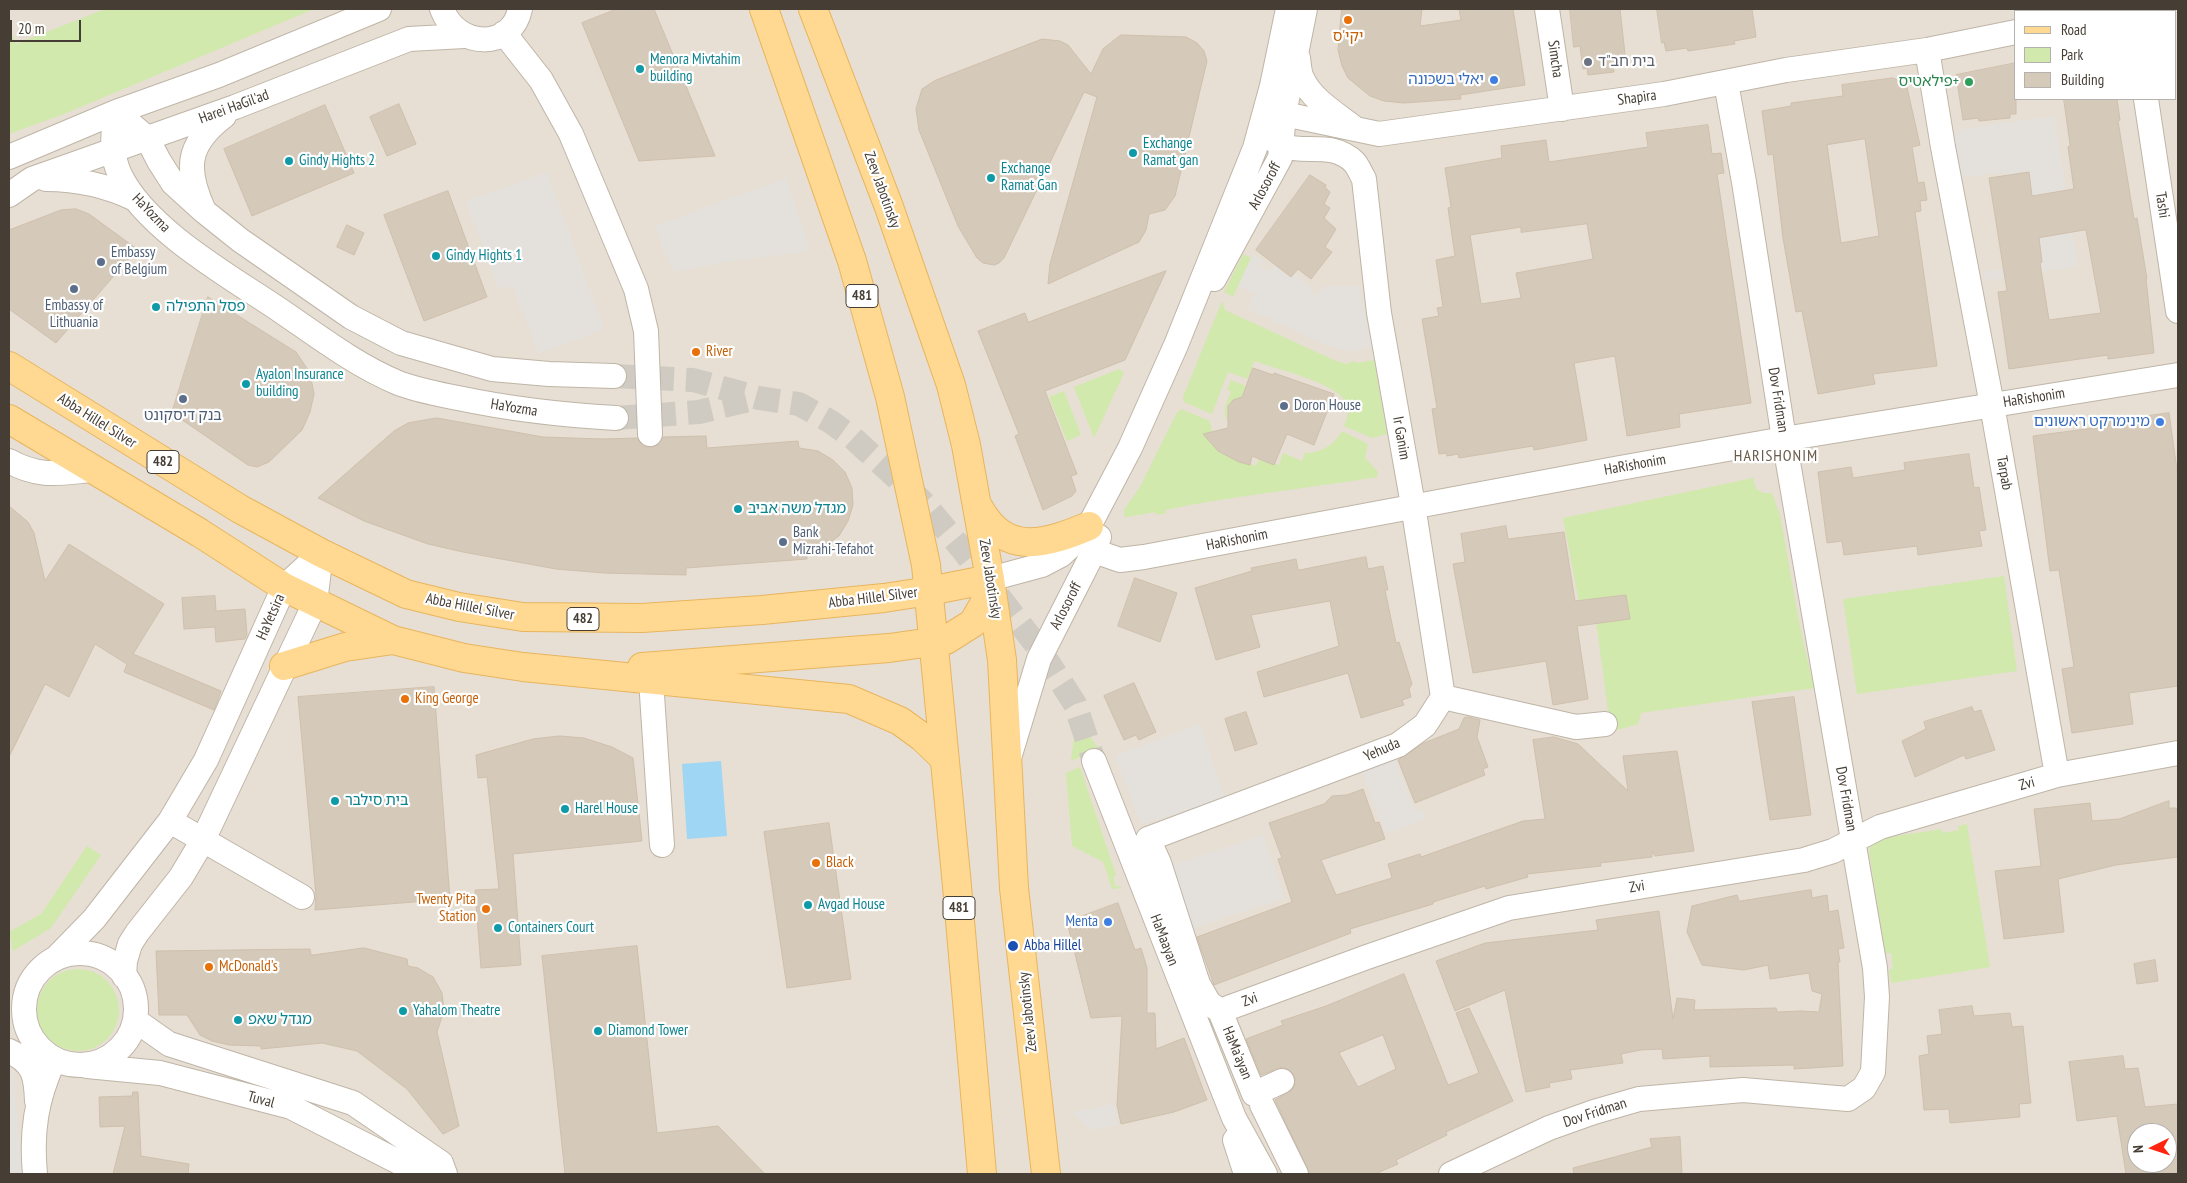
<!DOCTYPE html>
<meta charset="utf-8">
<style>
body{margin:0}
#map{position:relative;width:2187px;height:1183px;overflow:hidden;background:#f3eee5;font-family:"PT Sans Narrow",sans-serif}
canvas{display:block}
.frame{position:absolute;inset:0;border:10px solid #463e34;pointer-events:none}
.legend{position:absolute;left:2014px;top:10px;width:162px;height:90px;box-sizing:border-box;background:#fff;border:1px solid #b5b2ae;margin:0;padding:6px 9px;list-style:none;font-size:15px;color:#463e34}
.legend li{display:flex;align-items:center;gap:10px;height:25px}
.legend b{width:25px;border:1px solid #b5b2ae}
.north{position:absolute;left:2127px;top:1123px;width:50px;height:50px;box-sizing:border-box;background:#fff;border:1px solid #b5b2ae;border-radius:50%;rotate:266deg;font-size:14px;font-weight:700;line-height:20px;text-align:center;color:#463e34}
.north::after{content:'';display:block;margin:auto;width:18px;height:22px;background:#ff2410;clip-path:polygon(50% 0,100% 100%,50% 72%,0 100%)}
.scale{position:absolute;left:10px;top:20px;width:71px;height:22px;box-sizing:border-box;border:2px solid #463e34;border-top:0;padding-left:6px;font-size:15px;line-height:18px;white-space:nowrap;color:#463e34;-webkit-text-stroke:4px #fff;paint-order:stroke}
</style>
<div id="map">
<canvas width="2187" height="1183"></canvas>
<div class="frame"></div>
<ul class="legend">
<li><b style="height:6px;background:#ffd992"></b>Road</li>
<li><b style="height:14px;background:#d1e9ac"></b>Park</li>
<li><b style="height:14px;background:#d5c9ba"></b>Building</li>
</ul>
<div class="north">N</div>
<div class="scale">20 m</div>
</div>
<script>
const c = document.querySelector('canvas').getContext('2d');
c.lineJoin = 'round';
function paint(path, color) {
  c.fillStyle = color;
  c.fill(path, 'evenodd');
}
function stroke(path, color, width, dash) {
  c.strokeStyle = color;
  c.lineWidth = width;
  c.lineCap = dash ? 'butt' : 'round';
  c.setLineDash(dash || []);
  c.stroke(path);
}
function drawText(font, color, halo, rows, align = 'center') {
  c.font = font + ' "PT Sans Narrow","Noto Sans Hebrew",sans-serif';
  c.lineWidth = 4.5;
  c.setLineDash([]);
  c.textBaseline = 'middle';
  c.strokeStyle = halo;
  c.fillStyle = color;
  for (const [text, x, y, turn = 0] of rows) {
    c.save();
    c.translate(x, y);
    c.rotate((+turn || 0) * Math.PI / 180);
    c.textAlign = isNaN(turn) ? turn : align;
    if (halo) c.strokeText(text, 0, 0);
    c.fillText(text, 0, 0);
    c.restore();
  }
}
const residential = new Path2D(`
 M9,9H2178V1174H9ZM2016,11H2176V99H2016ZM2137,1133H2167V1163H2137Z`);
const green = new Path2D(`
 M105,9H314L64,114L9,134V27L16,44Z
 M1243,254L1251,258L1233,297L1224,292Z
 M1222,301L1225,310L1336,361L1347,364L1354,361L1357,363L1374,360L1387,434L1372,438L1344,426C1348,417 1350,408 1344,400C1335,383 1274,368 1254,361L1248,379L1228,372L1212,414L1184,402L1183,397Z
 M1119,369L1124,373L1094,438L1074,387Z
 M1231,380L1246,386L1242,398L1233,400C1224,407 1228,414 1231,424C1220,414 1226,404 1231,391L1227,390Z
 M1064,391L1081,435L1067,441L1049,397Z
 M1181,409L1210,421C1213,450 1233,456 1256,466L1260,457L1279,465L1283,453L1302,461L1305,453C1322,453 1334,445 1342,431L1368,444L1365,458L1378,472L1377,477C1306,489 1235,495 1165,510L1166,513L1156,515L1155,512L1127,517L1124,516V510L1140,487L1176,414Z
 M1753,478L1756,489L1763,493H1772L1780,515L1800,627L1814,688L1641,713L1638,724L1611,732L1594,606L1580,607L1563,518Z
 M2004,576L2017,671L1857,694L1843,599Z
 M1076,718L1099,749L1071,761Z
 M1080,767L1116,875L1113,877L1116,887L1120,886L1121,888L1112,889L1108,877L1109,875L1107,874L1103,862L1072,846L1066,773Z
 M1967,824L1990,967L1891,983L1889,970L1893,968L1891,953H1885L1869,851L1871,844L1877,839L1942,829V833L1959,830L1958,826Z
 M87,846L101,855L51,928L13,951L9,932L41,914Z
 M37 1010a41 41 0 1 1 82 0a41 41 0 1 1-82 0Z`);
const parking = new Path2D(`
 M2054,116L2078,266L1983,281L1982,272L2020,266L2041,194L2009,199L2004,172L1958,178L1951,137L1956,135V130Z
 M547,172L604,329L538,354L513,286L499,290L466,201Z
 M786,178L810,251L732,261L673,272L654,226Z
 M1253,254L1266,263L1265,264L1262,262L1259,265L1269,272L1275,265L1291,277L1294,273L1311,287L1314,298L1324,286H1360L1365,317L1373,347L1349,352L1324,344L1248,309L1254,293L1238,286Z
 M1200,724L1225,800L1141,824L1115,756Z
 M1381,755L1384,764L1395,759L1415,811L1422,809L1426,819L1386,834L1358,763Z
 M1263,835L1284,898L1190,929L1170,866Z
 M13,1068L22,1174H9V1070Z
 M1114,1104L1119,1125L1090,1130L1072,1112Z`);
const water = new Path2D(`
 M721,761L727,836L687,839L682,764Z`);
const building = new Path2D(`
 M617,9H654L715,156L639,161L582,23Z
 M1342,9H1422L1420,26L1461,20L1459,9H1513L1525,85L1460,95L1461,99L1404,103L1384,101L1370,96L1348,78L1342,66L1338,50Z
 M1570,9H1620L1626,63L1613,65L1614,72L1588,75L1587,68L1583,69L1580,46L1574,47Z
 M1657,9H1752L1756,37L1734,41L1735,44L1688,51L1687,48L1666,51L1664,42L1662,43Z
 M1121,35L1186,37L1197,43L1204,51L1207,61L1175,196L1165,210L1149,214L1146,230L1139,242L1048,284L1050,264L1097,97L1084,92L1004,258L999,263L994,265L983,263L977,258L958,226L919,130L916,109L922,89L936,80L1042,39L1060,41L1068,45L1091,74L1103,49Z
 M2016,63V114H2010V118L1979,121L1978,118L1963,120L1956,75Z
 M1893,78L1906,83L1920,145L1912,147L1918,183L1924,182L1927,200L1920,201L1921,211L1915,212L1937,366L1873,374L1875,384L1818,394L1802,311L1796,312L1783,238L1773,154L1768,155L1762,111L1791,106V103L1843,96L1842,85ZM1865,139L1879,236L1841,243L1827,145Z
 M2064,99H2117L2120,120L2118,121L2134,219L2137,218L2147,279H2146L2154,353L2108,359V355L2009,369L1998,292L2007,291L1989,178L2029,172L2032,196L2074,189L2068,147L2070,146ZM2086,230L2101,313L2049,320L2040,263L2042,262L2039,238Z
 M399,104L416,144L387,156L370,117Z
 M325,105L354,173L252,216L224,149Z
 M1708,125L1712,154L1721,153L1724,173L1717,174L1751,403L1679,414L1680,427L1627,436L1615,356L1574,363L1587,440L1534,450L1533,446L1459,458L1458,454L1447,456L1446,453L1439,454L1432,409L1437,408L1422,319L1439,316L1437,308L1443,307L1436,260L1455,256L1448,208L1451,207L1445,168L1502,158L1501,146L1546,140L1549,162L1648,147L1646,133ZM1587,224L1593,259L1516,273L1521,298L1481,304L1470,235L1521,227V232Z
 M1310,175L1326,185L1325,187L1330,192L1324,204L1330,208L1324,218L1336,229L1325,247L1332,252L1311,279L1298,269L1291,277L1256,250Z
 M448,191L487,297L424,321L384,215Z
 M76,209L89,214L137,249L56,343L9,309V230L61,210Z
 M347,225L364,233L354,255L337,247Z
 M1166,271L1125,360L1045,391L1077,474L1071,476L1076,491L1072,496L1043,510L1015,436L1019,434L978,331L1025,313L1028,322Z
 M208,297L296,352L310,373L314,394L310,412L302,430L269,462L257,467L248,465L172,413Z
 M1253,368L1273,375L1274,373L1334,394L1314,445L1287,434L1274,465L1252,456L1250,465L1239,462L1218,451L1203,434L1228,428V406L1233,400L1242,397Z
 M2169,413L2178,477V686L2129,693L2133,724L2072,733L2062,669L2074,667L2059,570L2050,571L2033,436L2109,426L2108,422Z
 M437,418L543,437L602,439L637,438L643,446L650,448L658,445L663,437L706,436L707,448L798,441L799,448L818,451L833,460L845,472L852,488L853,505L848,521L839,536L825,546L807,552V559L686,568V575L604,573L556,569L463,552L428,544L364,521L318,498L394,431L408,423Z
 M1969,454L1974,488L1979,487L1986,530L1979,531L1982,546L1918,555L1917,546L1844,555L1842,541L1827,543L1818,472L1851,467L1853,478L1905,470L1904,463Z
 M9,506L28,522L34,533L45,581L69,544L164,604L133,654L221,691L214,710L124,672L127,664L95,644L69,697L45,684L9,757Z
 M1506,526L1508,539L1564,532L1575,601L1626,595L1630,619L1577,626L1588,699L1553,705L1546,661L1473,673L1453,564L1465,562L1461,534Z
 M1366,557L1368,569L1383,566L1388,590H1385L1396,643L1399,642L1412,684L1409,689L1411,697L1402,700L1404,705L1361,718L1348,673L1264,697L1257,672L1339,646L1330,601L1251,615L1260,647L1216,660L1195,588L1252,571L1251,568L1296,559L1298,570Z
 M1135,578L1177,593L1160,642L1118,626Z
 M215,596L216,611L245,609L247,635L245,639L216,642L215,627L184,629L182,598Z
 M1134,683L1156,732L1139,740L1136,735L1124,740L1104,696Z
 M434,687L450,899L315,910L316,896L298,697Z
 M1794,697L1811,815L1770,820L1752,702Z
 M1972,707L1974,712L1981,710L1995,750L1966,759L1964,755L1915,777L1902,741L1926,729L1924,722Z
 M1246,712L1257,744L1235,751L1225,719Z
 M1468,717L1480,720L1477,737L1488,767L1483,769L1485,775L1415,803L1398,760L1424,743L1459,729L1464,718Z
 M560,736L584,738L612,747L633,758L642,841L513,854L521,965L481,968L475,890L499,889L487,777L478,778L476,755L533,739Z
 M1554,737L1578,744L1628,791L1623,756L1677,751L1694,851L1655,856L1652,851V857L1600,863L1601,866L1527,874L1528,877L1486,889L1485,886L1433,902V904L1350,929L1351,933L1214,985L1197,937L1292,902L1278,859L1282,858L1269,823L1324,804L1332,796L1347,795L1363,789L1375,823L1379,822L1385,839L1321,860L1336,895L1392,878L1388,864L1420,854L1421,857L1523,821L1545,819L1533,740Z
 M2169,801V808H2176L2178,811V857L2116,865L2058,879L2064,932L2004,939L1995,871L2041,866L2034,809L2090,803L2092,821L2119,819Z
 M829,823L851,979L787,988L764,832Z
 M1811,890L1812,898L1827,895L1829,912L1838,910L1844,948L1838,949L1840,962H1838L1843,1066L1794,1069V1065L1710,1067V1056L1663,1059L1662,1049L1641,1050L1621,1054L1623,1063L1570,1070L1572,1079L1549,1083L1550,1087L1526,1092L1505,990L1455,1011L1436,961L1485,943L1598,930L1596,920L1659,911L1673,1019L1677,998L1695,1000L1694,1010L1776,1008L1777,1012L1801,1011L1819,1012L1822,994L1812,991L1809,973L1770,979L1768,965L1744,970L1702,965L1687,932L1692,906L1737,895L1739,901Z
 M1118,903L1135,950L1141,948L1147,968V1013H1155L1156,1049L1184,1038L1207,1100L1174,1112L1121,1124L1117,1105L1122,1016L1091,1018L1067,922Z
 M637,946L657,1133L718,1126L765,1174H565L542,956Z
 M364,948L407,959L408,966L418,968L433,977L442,993L444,1010L437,1032L459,1126L443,1134L407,1089L357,1051L322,1043L261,1049V1046L229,1045L212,1041L200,1035L187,1015H159L156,951L310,949L311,955Z
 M2155,960L2158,981L2137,984L2134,964Z
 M1404,974L1448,1085L1479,1073L1456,1013L1469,1008L1513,1101L1446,1132L1447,1135L1396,1160L1398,1164L1375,1174H1310L1275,1100L1293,1089L1296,1082L1294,1075L1289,1070L1283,1067L1261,1075L1246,1039L1283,1025L1281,1021L1326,1006ZM1383,1035L1396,1069L1358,1087L1339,1053Z
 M1972,1006L1974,1016L2010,1013L2012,1027L2023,1026L2031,1103L2019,1104L2020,1117L1950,1123L1949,1109L1924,1110L1919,1056L1929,1054L1927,1036L1942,1034L1939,1010Z
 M2123,1056L2125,1069L2138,1068L2145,1107L2178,1104V1173L2126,1174L2117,1116L2077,1121L2069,1062ZM2137,1133H2167V1163H2137Z
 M133,1092H138L141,1156L189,1164L188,1174H113L125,1126L100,1127L99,1097L132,1096Z
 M1680,1137L1682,1174H1574L1573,1168L1652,1147L1650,1139Z`);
const minorTunnel = new Path2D(`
 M614,376L693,380L759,398L799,404L831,422L853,438L922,501L962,549L1041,651L1075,704L1094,761
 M616,418L699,412L757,398`);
const minor = new Path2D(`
 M442,9C457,49 512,50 520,9
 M1547,9L1562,109
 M2119,11L2132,9
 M504,33L541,80L571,134L636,289L646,331L650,434
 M1927,50L1943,147L1992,405L2057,775
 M1298,58C1299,64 1299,72 1302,78C1311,99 1335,113 1353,127
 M2146,99L2178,311
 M116,112C113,136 110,153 120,175C147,231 233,278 284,313C319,337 356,365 396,382C415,390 438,394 458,398C510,409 562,415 616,418
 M116,112L147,138L159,161L173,183L205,212L240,240L351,317L401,343L492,369L549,374L614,376
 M1262,128L1284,114L1379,134L1664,94L1786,70L1927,50L2016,32
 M1262,128C1268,135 1274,142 1283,146C1306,154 1333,141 1354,162C1358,166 1361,174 1364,179L1379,313L1413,505L1443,697
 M9,157L116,112L219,75L379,9
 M46,179C78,179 106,185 135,199
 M9,195L32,179L235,107L409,39L464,36
 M204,211C185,169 186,145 224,116
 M1214,279L1280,158L1284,114L1305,9
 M9,461C39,478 59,473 92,470
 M1094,551L1120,560L1144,557L1620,468L1784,439L2178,375
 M990,579L1042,565L1061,555L1075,542L1089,526L1130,448L1176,345L1255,148L1272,86L1288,9
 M651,680L662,845
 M1009,758L1039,659L1094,551L1099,537
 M1094,761L1234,1118L1265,1174
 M170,821L302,897
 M24 1009a56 56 0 1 1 112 0a56 56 0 1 1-112 0Z
 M56,958L94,919L170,821L206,760L284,587L321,553
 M124,976L125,961L130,944L137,933L181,877L203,840L315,603L321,553
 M1220,1011L1367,957L1509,908L1804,860L1833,851L1880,827L2057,775L2178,753
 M1220,1011L1209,1003L1198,984L1159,863L1148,839L1398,745L1425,725L1443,697L1576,727L1605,724
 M1220,1011L1254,1094L1282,1081
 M135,1020L169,1044L353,1103L441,1163L445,1174
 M9,1051C34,1063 36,1075 37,1101
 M87,1066L160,1073L291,1107L422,1174
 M1262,1105L1296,1174
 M1235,1140L1246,1174
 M35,1174C31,1132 36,1099 54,1060
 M1451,1174L1549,1128L1594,1112L1639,1099L1743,1090L1848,1099L1864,1088L1873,1072L1877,997L1875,968L1784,439L1744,182L1726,83`);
const major = new Path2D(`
 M764,9L852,261L890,397L926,565L957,886L982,1174
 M813,9L889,207L935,339L951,385L966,445L990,579L1002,660L1014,888L1046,1174
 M9,366L240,509L321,553L406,594L459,607L523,617L642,618L762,610L884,598L929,591L990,579
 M9,419L200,533L284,587L393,640L464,658L523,667L849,699L900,721L922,737L944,758
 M979,508C1006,557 1046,544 1089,526
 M284,666L345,647L393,640
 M642,667L889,648L946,640L973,623L984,604L989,583`);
const markers = [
 [1348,20,5,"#e8710a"],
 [1588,62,5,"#6b7280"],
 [640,69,5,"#0f9aa8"],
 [1494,80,5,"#3f7fe0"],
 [1969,82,5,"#2e9e5b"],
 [1133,153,5,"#0f9aa8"],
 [289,161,5,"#0f9aa8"],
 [991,178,5,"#0f9aa8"],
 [436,256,5,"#0f9aa8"],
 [101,262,5,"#5c6f8a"],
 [74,289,5,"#5c6f8a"],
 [156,307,5,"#0f9aa8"],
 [696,352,5,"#e8710a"],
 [246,384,5,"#0f9aa8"],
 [183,399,5,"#5c6f8a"],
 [1284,406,5,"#5c6f8a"],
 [2160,422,5,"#3f7fe0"],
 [738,509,5,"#0f9aa8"],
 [783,542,5,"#5c6f8a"],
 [405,699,5,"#e8710a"],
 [335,801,5,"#0f9aa8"],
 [565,809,5,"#0f9aa8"],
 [816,863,5,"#e8710a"],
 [808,905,5,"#0f9aa8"],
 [486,909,5,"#e8710a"],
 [1108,922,5,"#3f7fe0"],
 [498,928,5,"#0f9aa8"],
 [1013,946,6,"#1a4fb4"],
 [209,967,5,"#e8710a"],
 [403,1011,5,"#0f9aa8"],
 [238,1020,5,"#0f9aa8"],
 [598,1031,5,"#0f9aa8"]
];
const shields = [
 [862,296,32],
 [163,462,32],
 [583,619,32],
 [959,908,32]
];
const shieldNames = [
 ["481",862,296],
 ["482",163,462],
 ["482",583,619],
 ["481",959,908]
];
const foodNames = [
 ["יקי'ס",1348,37,"center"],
 ["River",706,352],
 ["King George",415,699],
 ["Black",826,863],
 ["Twenty Pita",476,900,"right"],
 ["Station",476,917,"right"],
 ["McDonald's",219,967]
];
const streetNames = [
 ["Simcha",1555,59,82],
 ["Shapira",1637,98,-8],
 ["Harei HaGil'ad",234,107,-20],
 ["Arlosoroff",1265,186,-62],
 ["Zeev Jabotinsky",882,190,70],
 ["Tashi",2162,205,81],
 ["HaYozma",151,213,46],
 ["HaRishonim",2034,398,-9],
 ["Dov Fridman",1778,400,81],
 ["HaYozma",514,408,9],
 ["Abba Hillel Silver",97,421,32],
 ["Ir Ganim",1401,438,80],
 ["HaRishonim",1635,465,-10],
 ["Tarpab",2004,473,80],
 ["HaRishonim",1237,540,-11],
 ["Zeev Jabotinsky",990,579,81],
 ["Abba Hillel Silver",873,598,-7],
 ["Arlosoroff",1066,606,-63],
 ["Abba Hillel Silver",470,607,11],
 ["HaYetsira",271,617,-66],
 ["Yehuda",1382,750,-24],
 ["Zvi",2027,784,-16],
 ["Dov Fridman",1846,799,80],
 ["Zvi",1637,887,-9],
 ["HaMaayan",1164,940,69],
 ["Zvi",1250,1000,-20],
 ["Zeev Jabotinsky",1028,1012,-96],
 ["HaMa'ayan",1237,1053,68],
 ["Tuval",261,1100,15],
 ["Dov Fridman",1595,1113,-18]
];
const cultureNames = [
 ["Menora Mivtahim",650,60],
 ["building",650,77],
 ["Exchange",1143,144],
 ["Ramat gan",1143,161],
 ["Gindy Hights 2",299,161],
 ["Exchange",1001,169],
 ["Ramat Gan",1001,186],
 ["Gindy Hights 1",446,256],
 ["פסל התפילה",166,307],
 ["Ayalon Insurance",256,375],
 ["building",256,392],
 ["מגדל משה אביב",748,509],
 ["בית סילבר",345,801],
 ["Harel House",575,809],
 ["Avgad House",818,905],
 ["Containers Court",508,928],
 ["Yahalom Theatre",413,1011],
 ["מגדל שאפ",248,1020],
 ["Diamond Tower",608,1031]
];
const worshipNames = [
 ["בית חב\"ד",1598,62]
];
const shopNames = [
 ["יאלי בשכונה",1484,80],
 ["מינימרקט ראשונים",2150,422],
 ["Menta",1098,922]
];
const leisureNames = [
 ["פילאטיס+",1959,82]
];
const serviceNames = [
 ["Embassy",111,253],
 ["of Belgium",111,270],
 ["Embassy of",74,306,"center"],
 ["Lithuania",74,323,"center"],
 ["Doron House",1294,406],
 ["בנק דיסקונט",183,416,"center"],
 ["Bank",793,533],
 ["Mizrahi-Tefahot",793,550]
];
const transitNames = [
 ["Abba Hillel",1024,946]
];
const neighbourhoodNames = [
 ["HARISHONIM",1776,456]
];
paint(residential, '#e7dfd3');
paint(green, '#d1e9ac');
paint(parking, '#e4e1dd');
paint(water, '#9ed6f3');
paint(building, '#d5c9ba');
stroke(building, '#d0c0ad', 1);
stroke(minorTunnel, '#d0cbc2', 24, [24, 12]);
stroke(minor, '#bfb5a7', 26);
stroke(major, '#e8b55e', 30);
stroke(minor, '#fff', 24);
stroke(major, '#ffd992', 28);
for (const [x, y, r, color] of markers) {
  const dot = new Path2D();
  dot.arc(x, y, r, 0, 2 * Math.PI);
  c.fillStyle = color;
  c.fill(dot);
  stroke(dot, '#fff', 2);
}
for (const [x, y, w] of shields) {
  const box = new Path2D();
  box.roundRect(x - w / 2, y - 11.5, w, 23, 4);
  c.fillStyle = '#fff';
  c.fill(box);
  stroke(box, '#463e34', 1);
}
drawText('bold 14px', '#463e34', null, shieldNames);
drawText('15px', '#c56008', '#fff', foodNames, 'left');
drawText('15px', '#463e34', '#fff', streetNames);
drawText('15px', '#0d838f', '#fff', cultureNames, 'left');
drawText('15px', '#5b616d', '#fff', worshipNames, 'left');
drawText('15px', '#366cbe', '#fff', shopNames, 'right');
drawText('15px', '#27864d', '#fff', leisureNames, 'right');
drawText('15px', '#4e5e75', '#fff', serviceNames, 'left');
drawText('15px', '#164399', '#fff', transitNames, 'left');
c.letterSpacing = '1px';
drawText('16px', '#695b4b', '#fff', neighbourhoodNames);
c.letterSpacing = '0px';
</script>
